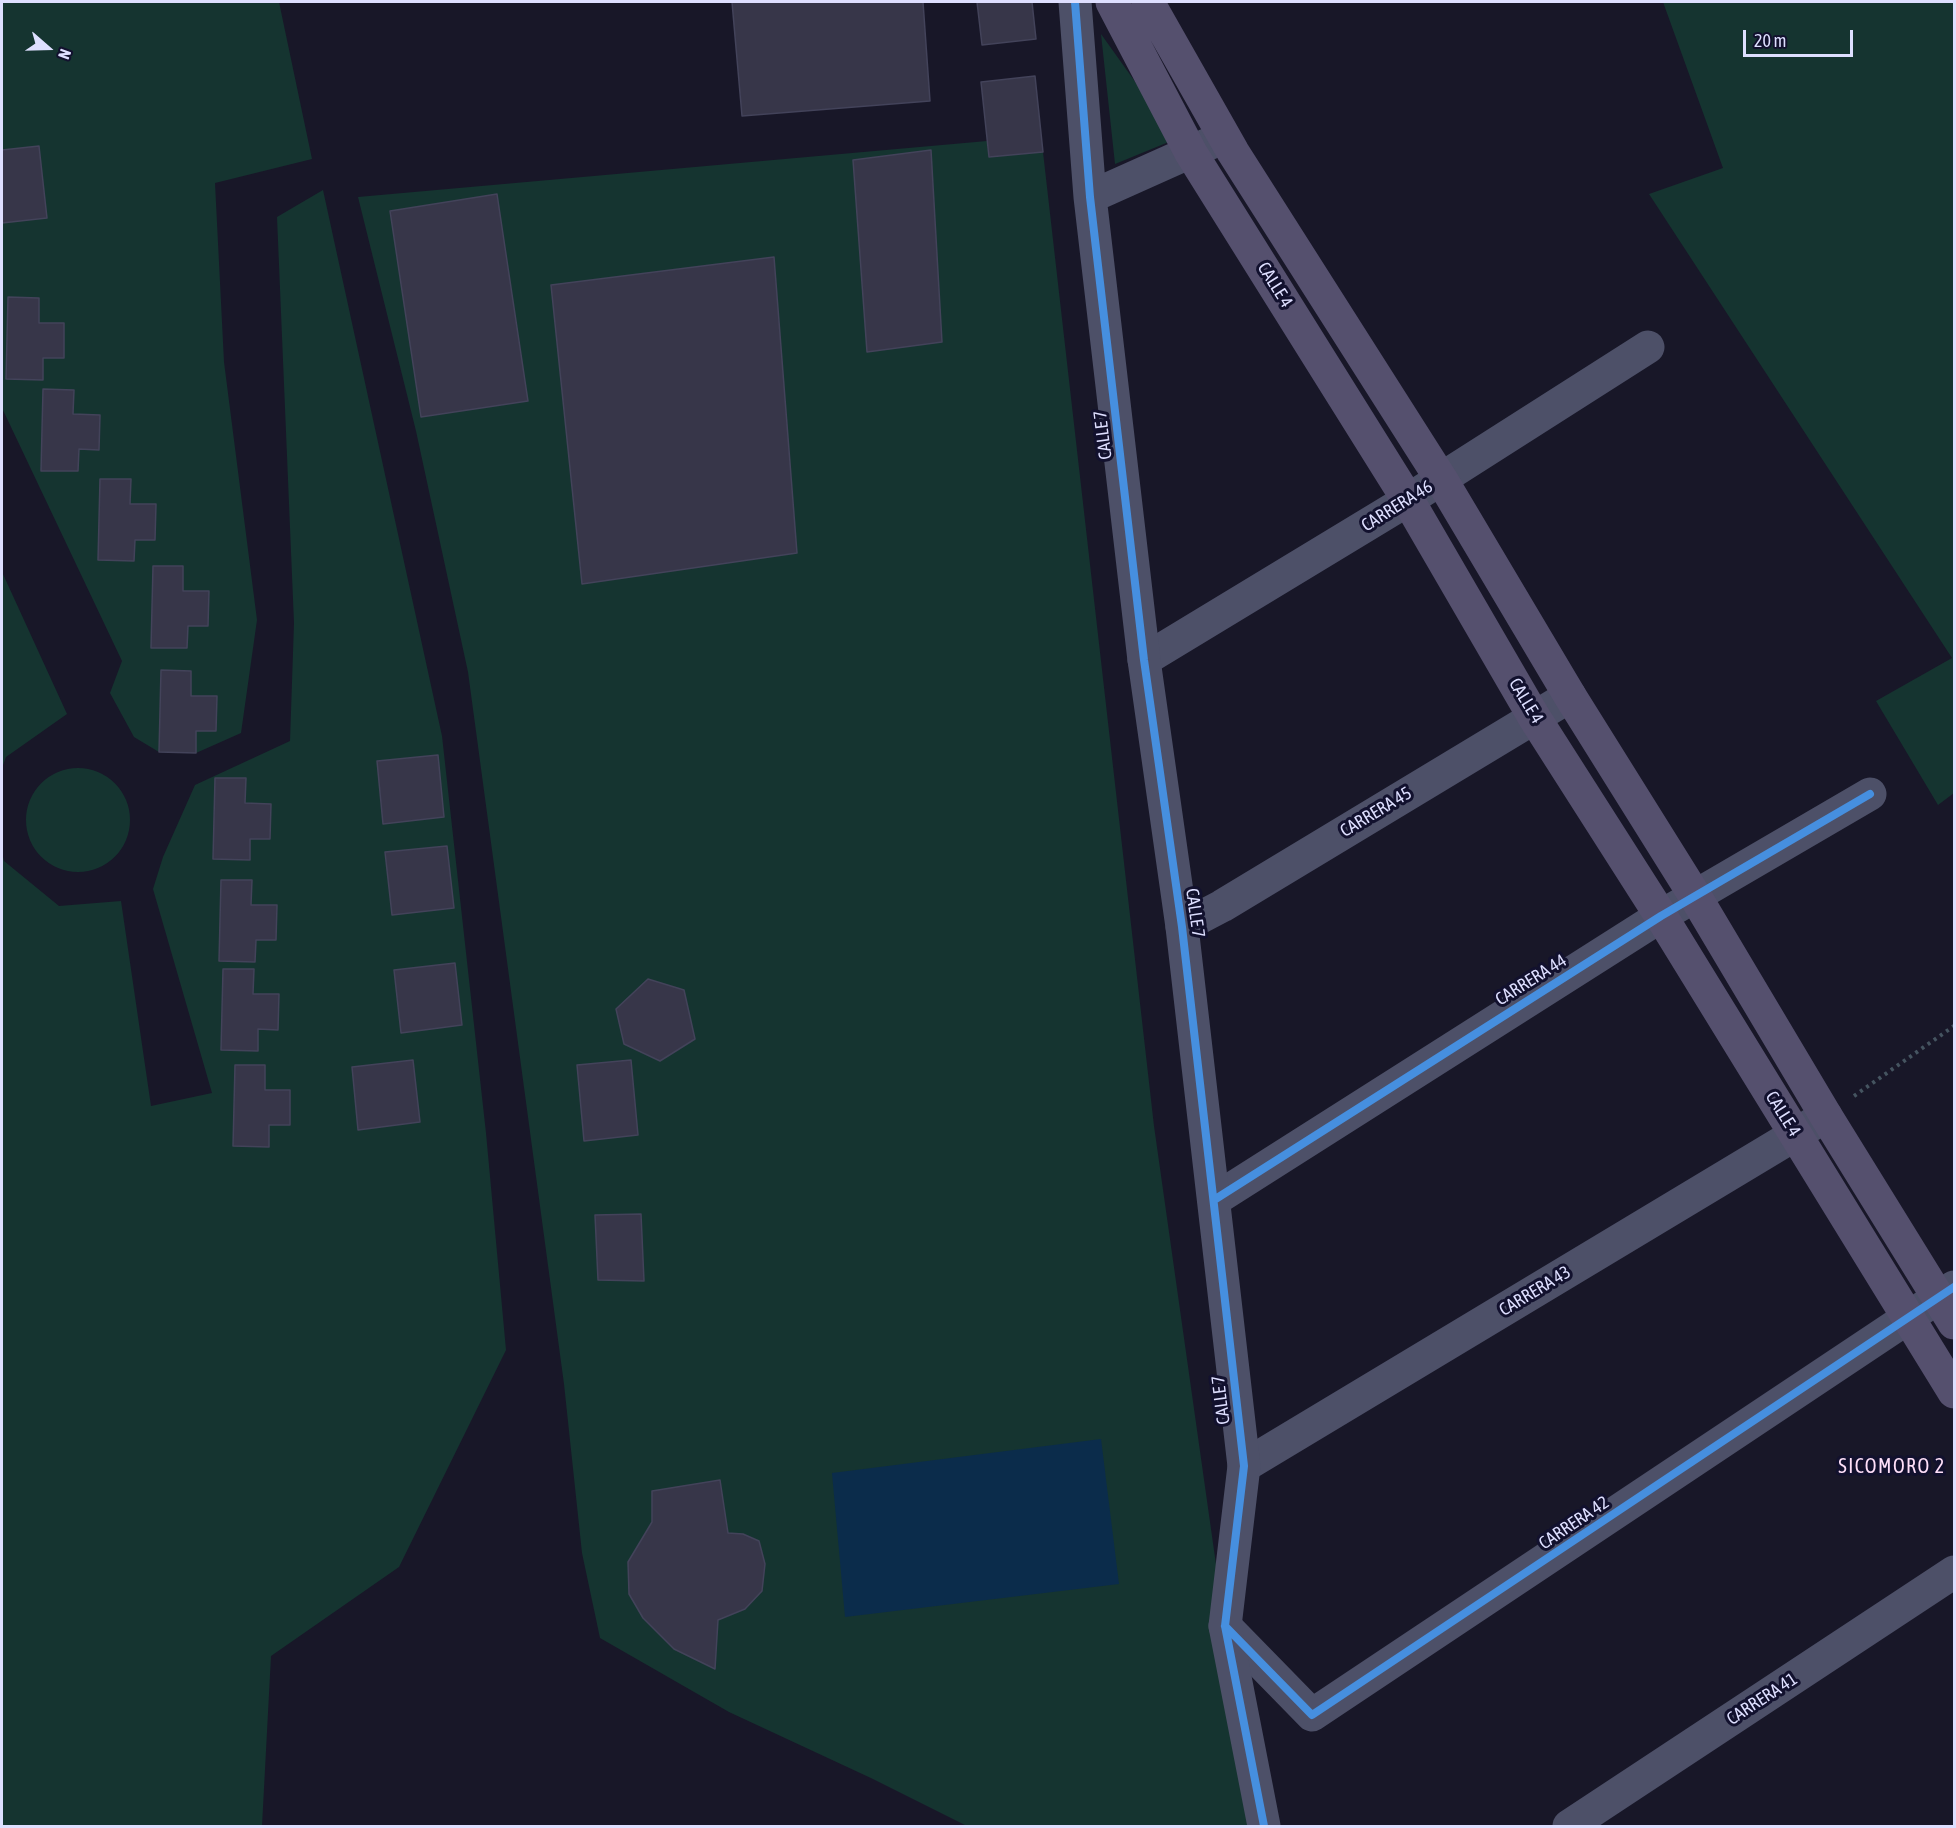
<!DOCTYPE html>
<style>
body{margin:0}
#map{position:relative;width:1956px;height:1828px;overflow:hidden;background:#181728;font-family:"Asap Condensed",sans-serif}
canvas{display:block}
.frame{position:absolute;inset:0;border:3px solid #dedfff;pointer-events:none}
.north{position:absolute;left:18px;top:18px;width:60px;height:60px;-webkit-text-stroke:4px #12112e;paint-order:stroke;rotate:110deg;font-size:16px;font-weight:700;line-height:24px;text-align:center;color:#dedfff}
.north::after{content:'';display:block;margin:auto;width:21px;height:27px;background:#dedfff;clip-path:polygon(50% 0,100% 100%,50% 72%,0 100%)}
.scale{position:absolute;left:1743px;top:30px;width:110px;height:27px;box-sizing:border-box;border:3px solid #dedfff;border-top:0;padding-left:8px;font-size:18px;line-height:21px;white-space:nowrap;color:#dedfff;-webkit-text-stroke:4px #12112e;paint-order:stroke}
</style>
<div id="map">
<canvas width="1956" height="1828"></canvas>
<div class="frame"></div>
<div class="north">N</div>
<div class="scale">20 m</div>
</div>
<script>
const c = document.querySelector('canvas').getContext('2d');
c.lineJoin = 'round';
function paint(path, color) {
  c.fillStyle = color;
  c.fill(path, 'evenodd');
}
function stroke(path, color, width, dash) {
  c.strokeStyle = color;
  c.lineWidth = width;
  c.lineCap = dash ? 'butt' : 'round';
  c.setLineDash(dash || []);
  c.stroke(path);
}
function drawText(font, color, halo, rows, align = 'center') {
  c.font = font + ' "Asap Condensed",sans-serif';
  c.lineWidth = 6;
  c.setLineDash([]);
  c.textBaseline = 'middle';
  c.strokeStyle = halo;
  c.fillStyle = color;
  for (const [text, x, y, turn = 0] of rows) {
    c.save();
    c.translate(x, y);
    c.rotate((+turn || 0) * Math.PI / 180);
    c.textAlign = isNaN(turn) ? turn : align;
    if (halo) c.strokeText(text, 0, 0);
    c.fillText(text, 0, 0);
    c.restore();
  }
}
const green = new Path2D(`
 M2,2H279L312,159L215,183L224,362L257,620L241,733L196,753L159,752L134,737L110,693L122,661L2,408V223L46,217L39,146L2,150Z
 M1663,2H1954V793L1938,805L1876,701L1952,658L1649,194L1723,168Z
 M1101,34L1176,139L1115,164Z
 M987,141L989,157L1043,152L1154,1126L1253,1826H967L873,1779L729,1712L600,1638L582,1553L564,1384L468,672L416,431L358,197Z
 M323,190L442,736L486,1133L506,1350L399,1567L271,1656L262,1826H2V852L4,861L59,906L121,901L151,1106L212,1093L153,889L163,857L195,785L290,741L294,623L277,217Z
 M2,572L67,714L6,757L2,768Z
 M26 820a52 52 0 1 1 104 0a52 52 0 1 1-104 0Z`);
const water = new Path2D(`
 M1101,1439L1119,1584L845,1617L832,1473Z`);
const building = new Path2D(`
 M732,2H923L930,101L742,116Z
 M977,2H1032L1036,39L982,45Z
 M1035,76L1043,152L989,157L981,82Z
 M39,146L47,218L2,223V150Z
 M931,150L942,342L867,352L853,160Z
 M497,194L528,401L421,417L390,211Z
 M774,257L797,553L582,584L551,285Z
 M8,297L39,298V323H64V358H43V380L6,379Z
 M43,389L74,390L73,414L100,415L99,450L79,449L78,471H41Z
 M100,479H131L130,504H156L155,540H135L134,561L98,560Z
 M153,566H183V591H209L208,626H188L187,648H151Z
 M161,670L191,671V696H217L216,731H196V753L159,752Z
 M438,755L444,817L383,824L377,761Z
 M215,778H246L245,803L271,804L270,839H250V860L213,859Z
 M447,846L454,908L392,915L385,852Z
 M221,880H252L251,905H277L276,940H256L255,962L219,961Z
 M455,963L462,1025L401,1033L394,970Z
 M223,969H254L253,994H279L278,1030L258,1029V1051L221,1050Z
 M648,979L684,990L695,1039L660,1061L624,1044L616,1009Z
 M413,1060L420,1122L358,1130L352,1067Z
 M631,1060L638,1135L584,1141L577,1065Z
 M235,1065H265V1090H290V1125H269V1147L233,1146Z
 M641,1214L644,1281L598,1280L595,1215Z
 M720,1480L728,1533L743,1534L759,1541L765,1564L762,1591L745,1609L718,1620L715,1669L674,1649L643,1618L629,1594L628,1562L652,1522V1491Z`);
const path = new Path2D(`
 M1854,1096L1954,1026`);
const minor = new Path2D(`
 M1144,660L1408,500L1648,347
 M1182,927L1222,906L1570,696
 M1214,1200L1661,916L1870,794
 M1244,1466L1826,1116
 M1225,1626L1312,1715L1954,1287
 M1569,1826L1954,1572`);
const tertiary = new Path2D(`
 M1075,2L1090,197L1144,660L1182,927L1244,1466L1225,1626L1264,1826
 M1090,197L1224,137`);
const primary = new Path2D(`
 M1112,2L1191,153L1408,500L1534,717L1661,916L1954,1392
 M1148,2L1233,152L1441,479L1570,696L1695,896L1826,1116L1954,1323`);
const cycleway = new Path2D(`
 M1075,2L1090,197L1144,660L1182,927L1244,1466L1225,1626L1264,1826
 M1214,1200L1661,916L1870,794
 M1225,1626L1312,1715L1954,1287`);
const streetNames = [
 ["CALLE 4",1275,285,58],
 ["CALLE 7",1103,435,-97],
 ["CARRERA 46",1397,506,-32],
 ["CALLE 4",1526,701,59],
 ["CARRERA 45",1376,812,-31],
 ["CALLE 7",1195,913,82],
 ["CARRERA 44",1531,980,-32],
 ["CALLE 4",1783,1114,58],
 ["CARRERA 43",1535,1291,-31],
 ["CALLE 7",1221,1400,-97],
 ["CARRERA 42",1574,1523,-34],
 ["CARRERA 41",1762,1699,-33]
];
const neighbourhoodNames = [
 ["SICOMORO 2",1892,1467]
];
paint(green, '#153430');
paint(water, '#0b2c4b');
paint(building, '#373649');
stroke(building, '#43435a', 1.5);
stroke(path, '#455460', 4, [3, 4.5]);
stroke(minor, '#4d5068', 33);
stroke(tertiary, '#4d5068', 33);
stroke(primary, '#55506e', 33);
stroke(cycleway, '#468fdf', 8);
drawText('18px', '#dedfff', '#12112e', streetNames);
c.letterSpacing = '1.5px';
drawText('20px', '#ffe0f9', '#12112e', neighbourhoodNames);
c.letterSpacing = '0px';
</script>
